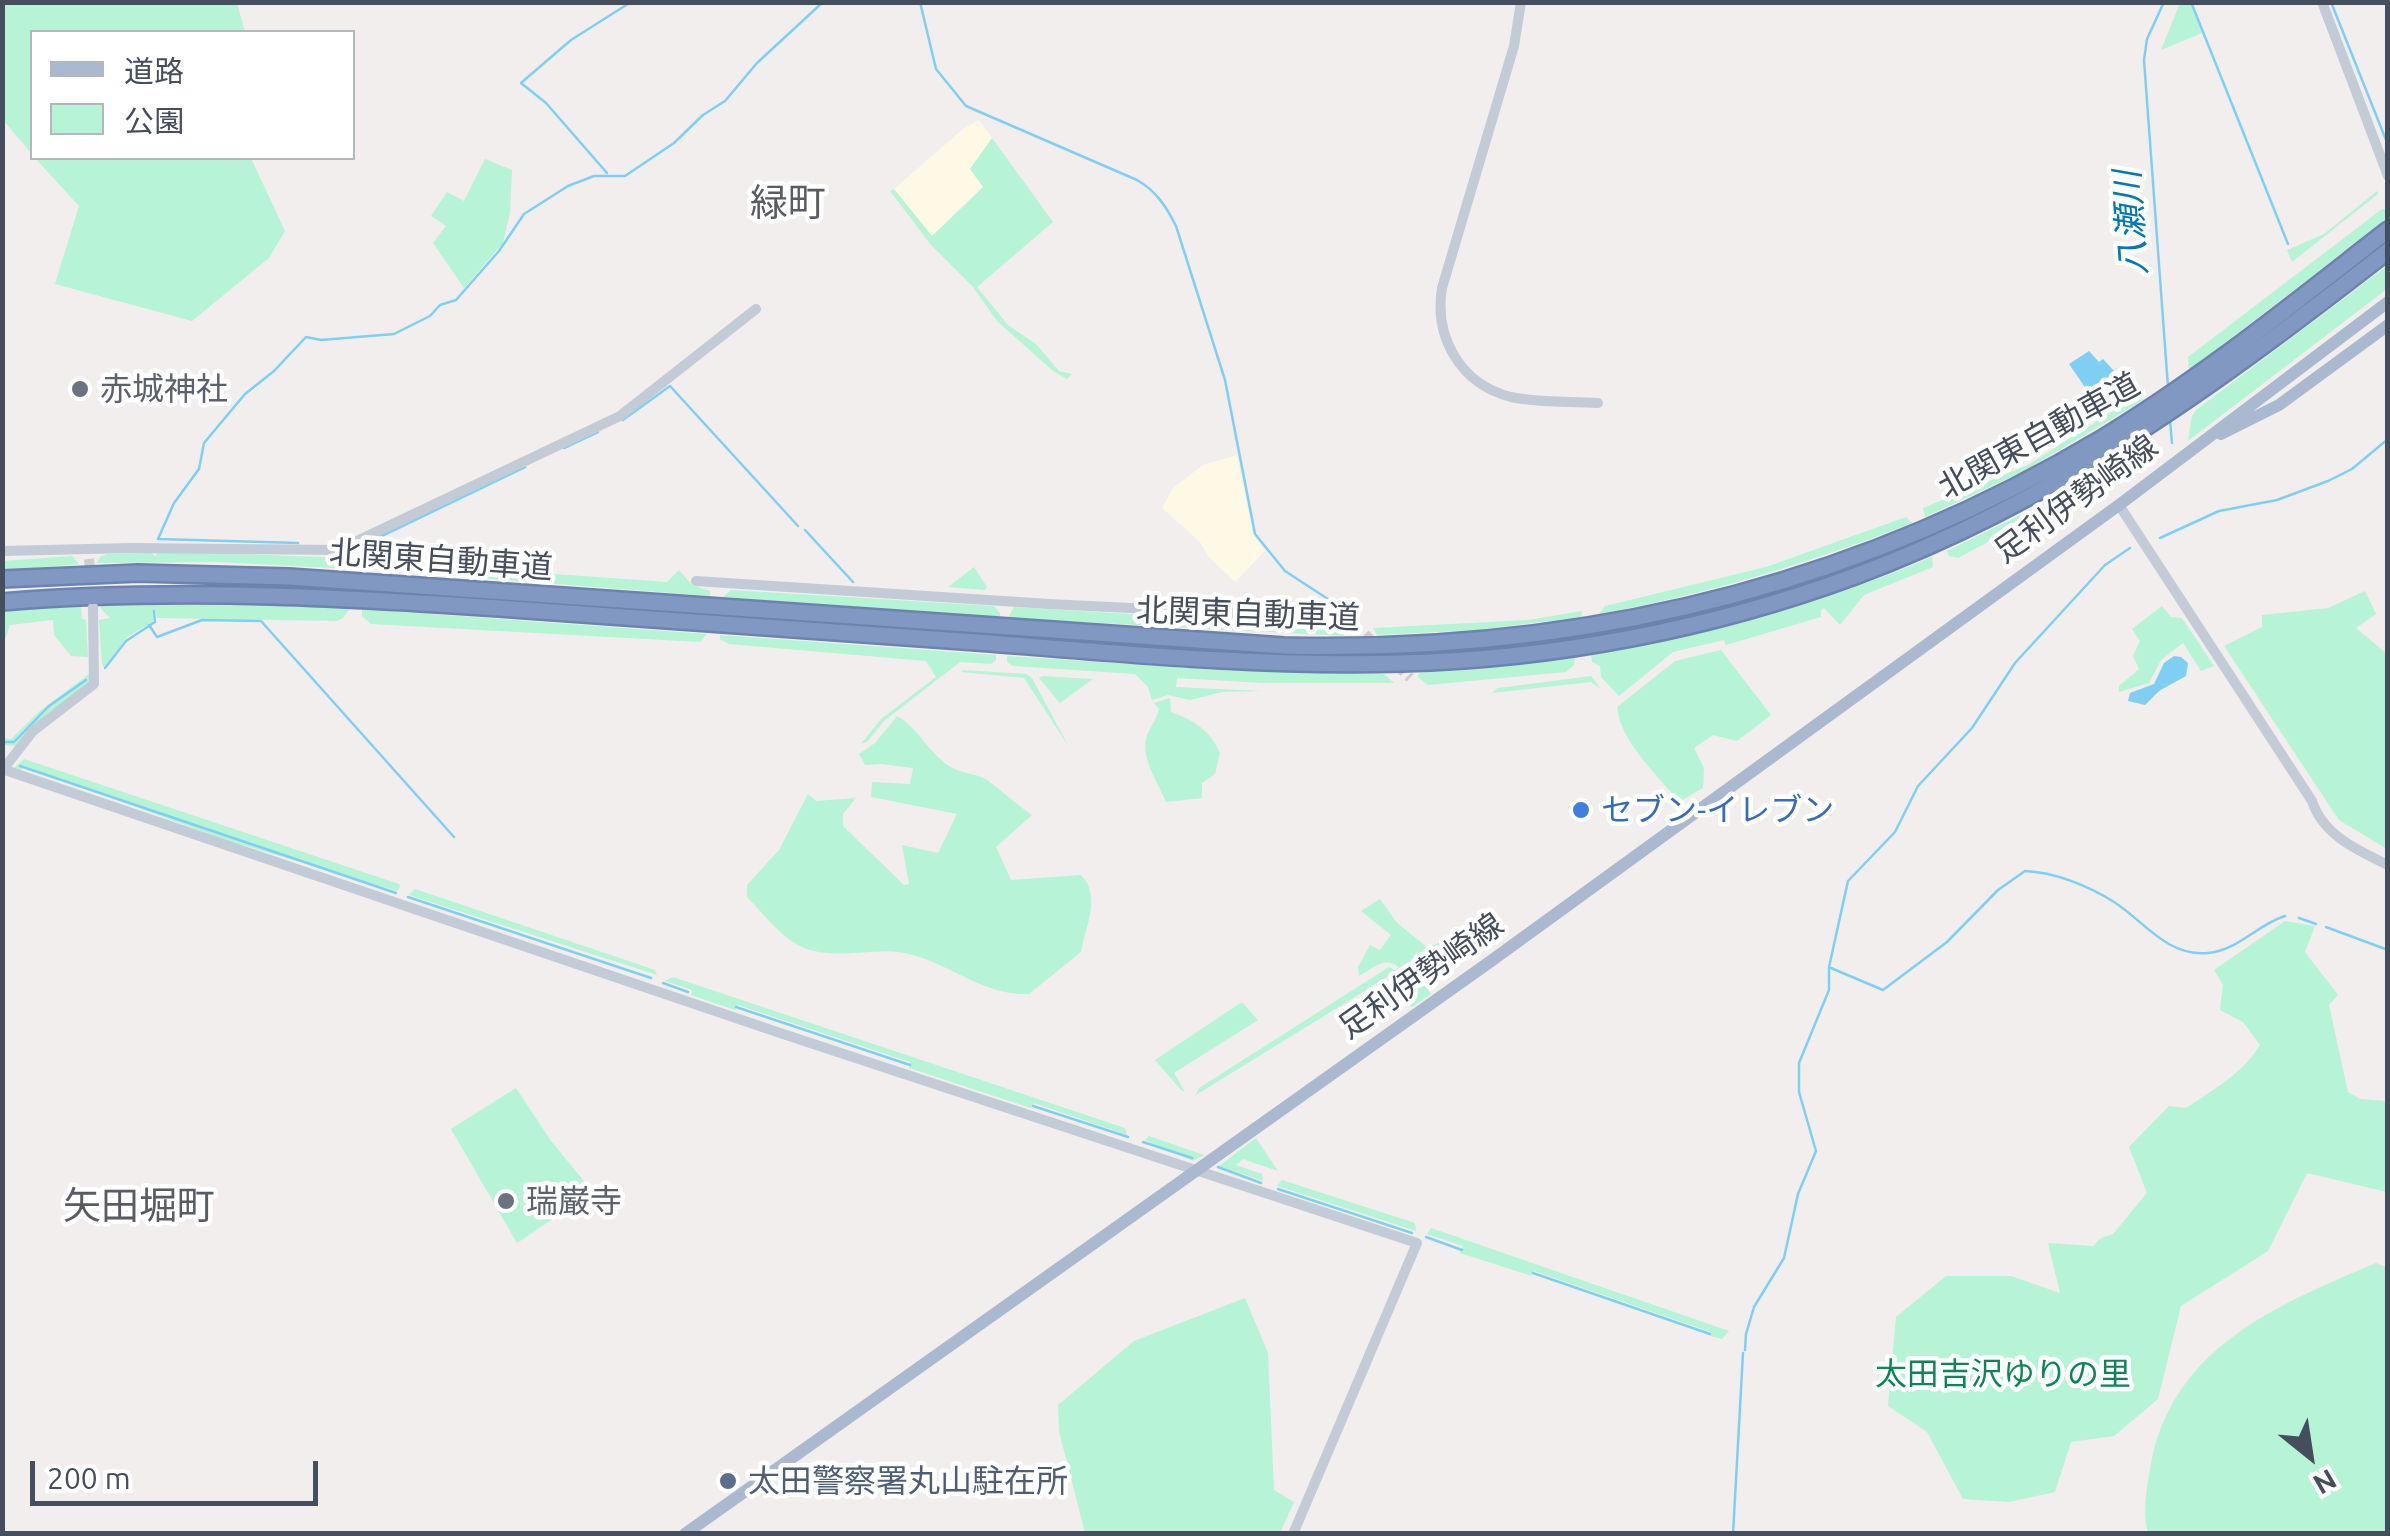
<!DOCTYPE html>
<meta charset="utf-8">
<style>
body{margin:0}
#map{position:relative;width:2390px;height:1536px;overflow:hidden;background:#f1eeed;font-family:Ubuntu,"Noto Sans JP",sans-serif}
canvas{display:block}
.frame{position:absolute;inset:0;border:5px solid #444e5d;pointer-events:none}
.legend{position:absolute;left:30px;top:30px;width:325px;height:130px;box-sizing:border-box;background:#fff;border:2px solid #b4b8be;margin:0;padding:12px 18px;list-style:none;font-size:30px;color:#444e5d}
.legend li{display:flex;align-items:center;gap:20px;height:50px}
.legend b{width:50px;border:2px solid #b4b8be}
.north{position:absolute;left:2260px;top:1406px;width:100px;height:100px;-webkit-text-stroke:8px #fff;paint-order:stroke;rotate:150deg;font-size:28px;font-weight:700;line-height:40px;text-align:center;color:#444e5d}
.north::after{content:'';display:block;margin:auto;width:35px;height:45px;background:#444e5d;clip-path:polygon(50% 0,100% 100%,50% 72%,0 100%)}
.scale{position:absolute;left:30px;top:1461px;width:288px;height:45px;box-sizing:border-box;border:5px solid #444e5d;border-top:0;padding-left:12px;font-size:30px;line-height:35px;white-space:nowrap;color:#444e5d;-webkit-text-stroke:8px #fff;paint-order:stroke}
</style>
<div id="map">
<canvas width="2390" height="1536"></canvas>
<div class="frame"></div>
<ul class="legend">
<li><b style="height:12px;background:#aab9d0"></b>道路</li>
<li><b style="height:28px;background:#b7f3d5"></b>公園</li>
</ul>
<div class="north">N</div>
<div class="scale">200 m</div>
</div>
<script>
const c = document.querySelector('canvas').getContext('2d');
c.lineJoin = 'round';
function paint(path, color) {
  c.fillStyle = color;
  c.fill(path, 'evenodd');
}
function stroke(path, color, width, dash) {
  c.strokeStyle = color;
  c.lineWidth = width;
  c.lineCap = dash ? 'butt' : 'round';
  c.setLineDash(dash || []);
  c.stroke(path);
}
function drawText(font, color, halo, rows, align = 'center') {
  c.font = font + ' Ubuntu,"Noto Sans JP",sans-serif';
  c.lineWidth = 9;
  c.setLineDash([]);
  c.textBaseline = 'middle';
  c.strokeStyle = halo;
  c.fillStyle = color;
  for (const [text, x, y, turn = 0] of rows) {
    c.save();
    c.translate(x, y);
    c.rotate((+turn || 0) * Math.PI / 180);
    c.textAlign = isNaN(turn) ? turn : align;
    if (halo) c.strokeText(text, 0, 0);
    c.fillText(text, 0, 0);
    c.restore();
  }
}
const commercial = new Path2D(`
 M979,120L992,138L985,149L984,187L932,236L894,189L963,129Z
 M1237,455L1253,533L1265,551L1235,582L1208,556L1200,542L1162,508L1173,488L1203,465Z`);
const green = new Path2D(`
 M2,3H237L245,32H32V154L3,120Z
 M2180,3H2190L2202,33L2161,50Z
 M992,138L1053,222L977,287L1008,325L1036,344L1059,371L1072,374L1067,379L1053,371L997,321L973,287L931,245L890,191L894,189L932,236L983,187L970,169Z
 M35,158H251L285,231L269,258L192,321L55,284L79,206Z
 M485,159L512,170L510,213L503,243L464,288L433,243L446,226L431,216L447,192L464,201Z
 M2377,191L2378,194L2292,262L2287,250L2324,234Z
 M2382,209H2387L2385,221L2189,370L2188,357Z
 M2387,266V289L2188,441L2192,416L2196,410Z
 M2137,396L2145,399L2024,471L1925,517L1923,508L2028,465Z
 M2153,438V447L2144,456L2085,490L1958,558L1949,556L1947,551L2049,501Z
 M1906,517L1912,523C1810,563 1707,594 1599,614L1605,606L1766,567Z
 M190,552L346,558L352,569L215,562L97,563L100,557L107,554L152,553L156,557L157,553Z
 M72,556L79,564L3,571V561Z
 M1932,557L1933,567L1864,595L1840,625L1824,608L1821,610V617L1726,645L1724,640L1673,652L1619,696L1601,677L1600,666L1592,662L1591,655C1709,636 1823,603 1932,557Z
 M371,561L667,582L679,570L692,585L710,591V596L365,569Z
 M974,567L987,587L985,590L948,587Z
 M731,590L994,606L1000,613V617L723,597Z
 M2365,591L2376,614L2356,628L2387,654V849L2339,820L2224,646L2262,627V615L2328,608Z
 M174,602L350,608L343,618L337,621L157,618L156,611L153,610V622L128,636L104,667L102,664L99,620L110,618L101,609V604Z
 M81,606L82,619L86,620L88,657L71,656L54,635L53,620L10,625L3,646V610Z
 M2162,606L2171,617L2182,618L2214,666L2201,671L2183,643L2161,660L2149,683L2119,692V686L2139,669L2133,656L2140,641L2132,629Z
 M1014,607L1329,626L1343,630L1344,636L1008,618Z
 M362,609L707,634L700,642L371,624L362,616Z
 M1582,611L1581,617L1477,630L1377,635L1373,628L1528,620Z
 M720,635L996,655V660L991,664L960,662L884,721L868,741L861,744L881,719L936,677L926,661L729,644L720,639Z
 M1721,650L1771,715L1737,741L1713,735L1694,748L1704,768L1703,788L1679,802C1657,774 1621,743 1617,707L1675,661Z
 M1007,656L1222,670L1384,674L1394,683H1264L1177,678L1176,687L1262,691L1222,692L1190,700L1168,695L1152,700L1148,687L1135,674L1013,666L1007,662Z
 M1575,658L1574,665L1566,672L1428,685L1418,677L1419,673Z
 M963,670L1026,674L1032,678L1069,747L1024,678L961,672Z
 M89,674V683L48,713L15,746L3,745L2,738L11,739L41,710Z
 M1043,676L1093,679L1060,703L1039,678Z
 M1591,676L1601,689L1591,682L1492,693L1498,688Z
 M1170,698L1171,712C1195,721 1209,729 1220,753L1215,774L1202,783V798L1166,802C1159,785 1141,758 1146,739C1149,728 1157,720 1159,709L1154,703Z
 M897,716C919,729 928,752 949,766C961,774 976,773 987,780C1002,791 1016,804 1032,815L996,847L1011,880L1081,875C1102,896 1085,927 1081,952L1029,994C982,996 949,962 905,953C871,947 829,962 798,945C777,933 763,913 747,897V885L779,850L808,794L816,801L856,798L843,814V826L904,885L909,884L902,845L938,853L957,814L871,797L872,782L910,784L913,768L881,764L865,765L859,754L875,743Z
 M24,759L399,884L400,887L397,891L226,840L24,766L21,770L14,768Z
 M415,889L655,970L657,975L409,895Z
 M1380,899L1397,923L1428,948L1440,942L1460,944L1483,939L1461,949L1442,946L1409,966L1431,994L1412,1007L1408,1001L1413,997L1399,975L1392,974L1196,1095L1199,1088L1389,967L1395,970L1399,968C1387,955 1373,968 1359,976L1358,967L1370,945L1380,950L1391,935L1361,911Z
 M2285,921L2315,926L2305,952L2338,995L2329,1005L2348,1092L2360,1099L2387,1101V1192L2307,1173L2268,1251L2181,1306L2158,1399L2114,1436L2071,1442L2055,1492L2009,1502L1963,1499L1927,1432L1888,1406L1896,1317L1946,1276H2011L2060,1293L2048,1243L2093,1246L2101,1238L2113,1234L2147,1193L2129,1147L2169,1106L2186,1108C2213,1090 2243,1073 2260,1045L2243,1022L2220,1010L2223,985L2214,970Z
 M673,977L1125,1128L1127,1135L1034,1103L1031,1108L909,1068L910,1062L738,1005L735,1010L691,995L692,990L665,981Z
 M1242,1002L1258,1020L1174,1073L1185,1092L1181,1090L1155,1060Z
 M516,1088L551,1141L593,1192L517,1243L451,1129Z
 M1149,1136L1204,1155L1193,1161L1145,1140Z
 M1256,1138L1278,1171L1243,1159L1236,1165L1262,1174L1263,1181L1219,1166Z
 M1282,1180L1415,1223L1416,1231L1277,1186Z
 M1431,1228L1729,1331L1722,1339L1710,1336L1711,1332L1534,1271L1532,1276L1460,1253L1463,1246L1427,1234Z
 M2376,1263L2388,1268L2387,1533H2148C2142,1512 2147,1486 2151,1464C2173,1347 2277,1305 2376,1263Z
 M1245,1298L1268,1353L1274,1490L1294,1502L1280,1533H1085L1059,1431L1058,1405L1134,1341Z`);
const water = new Path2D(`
 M2089,351L2099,362L2103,359L2132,390L2102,412L2069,364Z
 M2174,656L2181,657L2188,663L2186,676L2159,691L2145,705L2128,701L2130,693L2154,684L2164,663Z`);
const stream = new Path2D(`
 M920,2L936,69L966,106L1137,180C1156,191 1166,206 1176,226L1225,380L1255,534L1285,571L1334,603
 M2164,2L2147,39L2144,60L2168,387
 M2191,2L2288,244
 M2331,2L2388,145
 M607,173L546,103L521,83L571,40L631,2
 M623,420L670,386L798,526
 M2170,420L2172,443
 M564,448L598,432
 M805,530L853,582
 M2160,538L2219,511L2277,500L2328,481L2352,469L2388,439
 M298,543L158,539L174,503L199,469L204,443L245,394L274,371L306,337L321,340L394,334L430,316L440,305L456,300L499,251L524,214L568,186L594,176H625L674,143L703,115L725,101L757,63L823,2
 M363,545L525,467
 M149,625L157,637L202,620L261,621L454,837
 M105,668L126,641L155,622L154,611
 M2,742H14L49,706L86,680
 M20,766L396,893
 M408,897L651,978
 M2299,918L2316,924
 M2326,927L2388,950
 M1831,968L1883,990L1947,942L1998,890L2025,871C2054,872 2089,886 2114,902C2144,921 2167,957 2208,953C2237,951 2258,924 2285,916
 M663,983L688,992
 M736,1007L910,1065
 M1033,1106L1128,1137
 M1143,1142L1192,1158
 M1218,1167L1261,1183
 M1278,1189L1412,1233
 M1426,1237L1462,1250
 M1533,1273L1710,1334
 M1745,1350L1746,1334L1754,1307L1784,1258L1798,1194L1816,1151L1799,1092V1063L1829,990V967L1848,881L1895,832L1918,786L1972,728L2015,663L2105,565L2130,548
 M1733,1534L1743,1353`);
const tertiaryTunnel = new Path2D(`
 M89,559L93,603
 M1365,634L1410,678`);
const tertiary = new Path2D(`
 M1521,2L1514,46L1442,288C1434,337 1460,384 1511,397C1538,403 1570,401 1598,403
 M2322,2L2388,176
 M2119,505L2312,801C2323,835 2357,850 2388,865
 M2,551L132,548L338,550L620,416L756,309
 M696,581L1049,604L1353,619
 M2,769L777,1032L1417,1243L1293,1534
 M2,771L33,731L94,684L93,607`);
const primary = new Path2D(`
 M2221,434L2279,405L2388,325
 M685,1534L1491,961L2119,505L2388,302`);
const motorway = new Path2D(`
 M2,579L138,573L289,577L1284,646C1576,653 1849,590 2101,439C2202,378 2294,303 2388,230
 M2,602C182,587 361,598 540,611C690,621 840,632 990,643C1127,654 1265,667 1402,663C1556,659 1711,629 1855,576C2060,500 2218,383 2388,251`);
const markers = [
 [80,389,10,"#6b7280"],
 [1581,810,10,"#3f7fe0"],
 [506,1201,10,"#6b7280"],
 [728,1481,10,"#5c6f8a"]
];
const worshipNames = [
 ["赤城神社",100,389],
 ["瑞巌寺",526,1201]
];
const streetNames = [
 ["北関東自動車道",2039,436,-29],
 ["足利伊勢崎線",2076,499,-36],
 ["北関東自動車道",441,560,4],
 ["北関東自動車道",1248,614,2],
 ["足利伊勢崎線",1421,976,-35]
];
const shopNames = [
 ["セブン-イレブン",1601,810]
];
const parkNames = [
 ["太田吉沢ゆりの里",2003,1374]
];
const serviceNames = [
 ["太田警察署丸山駐在所",748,1481]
];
const waterNames = [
 ["八瀬川",2131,223,-94]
];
const quarterNames = [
 ["緑町",788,203],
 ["矢田堀町",139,1206]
];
paint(commercial, '#fef9e4');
paint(green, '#b7f3d5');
paint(water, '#7fcff5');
stroke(stream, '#7fcff5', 2.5);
stroke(tertiaryTunnel, '#ceced0', 10, [10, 5]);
stroke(motorway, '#6b83ae', 20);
stroke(tertiary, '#c2cbd6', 10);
stroke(primary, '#aab9d0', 12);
stroke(motorway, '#8098c2', 15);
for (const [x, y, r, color] of markers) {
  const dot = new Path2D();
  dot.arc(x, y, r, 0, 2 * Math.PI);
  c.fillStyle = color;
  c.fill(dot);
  stroke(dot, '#fff', 4);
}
drawText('32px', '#5b616d', '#fff', worshipNames, 'left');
drawText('32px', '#444e5d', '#fff', streetNames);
drawText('32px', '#366cbe', '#fff', shopNames, 'left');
drawText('32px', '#0d8557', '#fff', parkNames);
drawText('32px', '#4e5e75', '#fff', serviceNames, 'left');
drawText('italic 35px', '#0079b4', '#fff', waterNames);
drawText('38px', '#595d63', '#fff', quarterNames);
</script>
